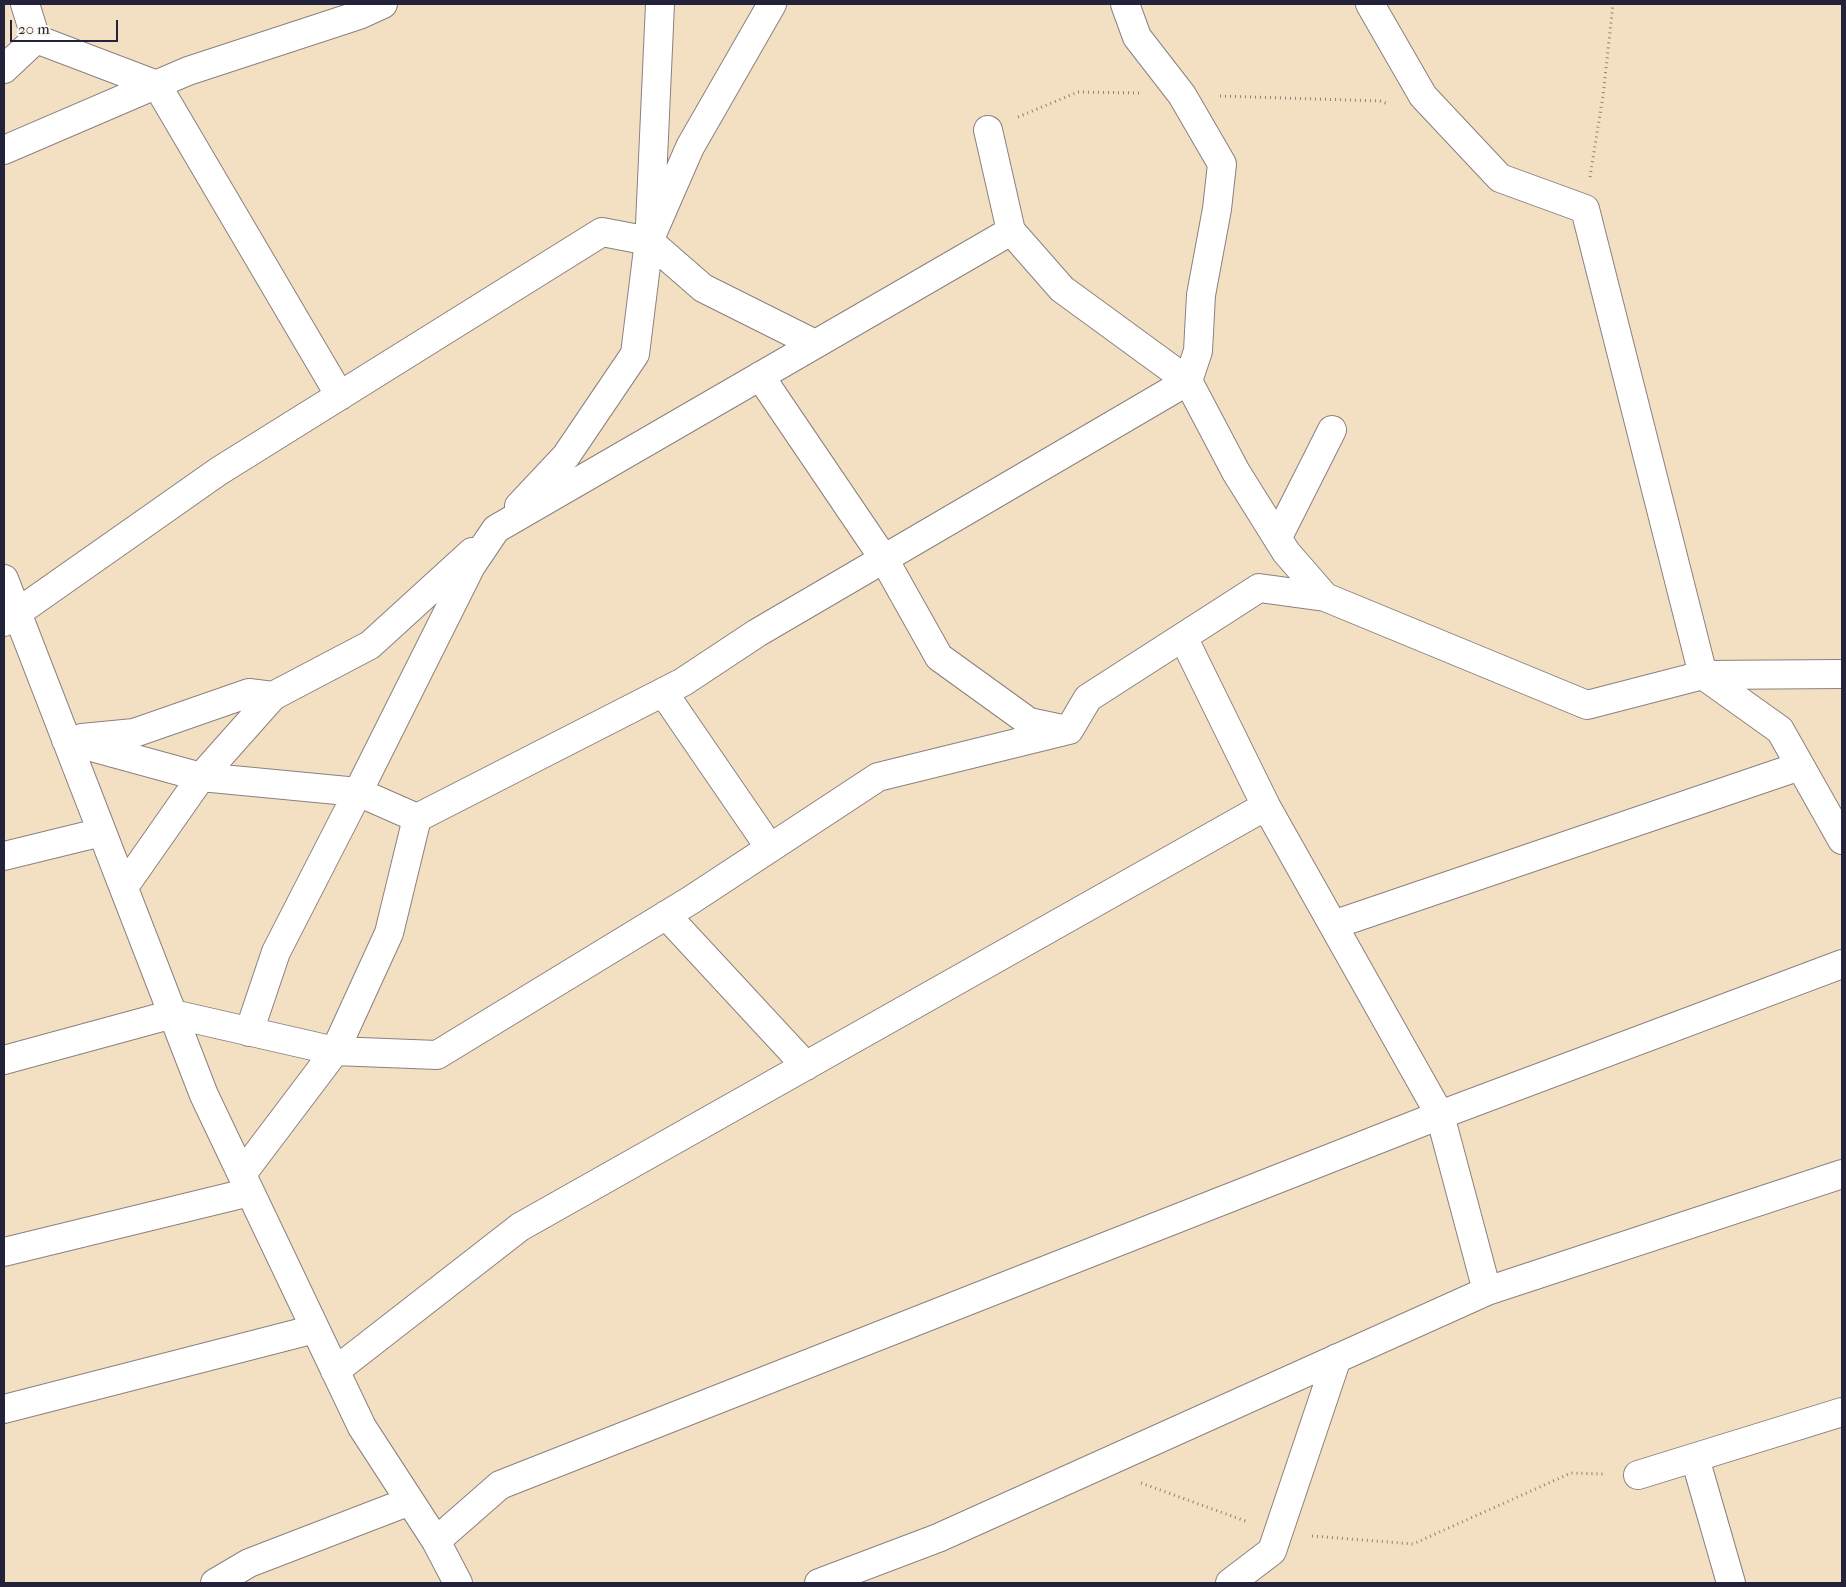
<!DOCTYPE html>
<style>
body{margin:0}
#map{position:relative;width:1846px;height:1587px;overflow:hidden;background:#f3e0c3;font-family:"IM FELL French Canon",serif}
canvas{display:block}
.frame{position:absolute;inset:0;border:5px solid #22223b;pointer-events:none}
.scale{position:absolute;left:10px;top:20px;width:108px;height:22px;box-sizing:border-box;border:2px solid #22223b;border-top:0;padding-left:6px;font-size:15px;line-height:18px;white-space:nowrap;color:#22223b;-webkit-text-stroke:4px #fbf7ec;paint-order:stroke}
</style>
<div id="map">
<canvas width="1846" height="1587"></canvas>
<div class="frame"></div>
<div class="scale">20 m</div>
</div>
<script>
const c = document.querySelector('canvas').getContext('2d');
c.lineJoin = 'round';
function stroke(path, color, width, dash) {
  c.strokeStyle = color;
  c.lineWidth = width;
  c.lineCap = dash ? 'butt' : 'round';
  c.setLineDash(dash || []);
  c.stroke(path);
}
const path = new Path2D(`
 M1220,96L1380,101L1388,104
 M1018,117L1078,92L1139,93
 M1590,177L1603,96L1613,4
 M1141,1483L1248,1522
 M1312,1536L1413,1544L1571,1473L1605,1474`);
const street = new Path2D(`
 M1370,4L1423,96L1500,178L1585,209L1703,675L1780,730L1842,840
 M36,39L157,85L340,396
 M4,69L36,39L25,4
 M988,130L1011,231
 M4,150L188,71L359,15L383,4
 M650,225L660,4
 M760,376L884,559L939,657L1029,722L1062,729
 M519,506L566,456L635,354L649,241L690,147L772,4
 M1278,537L1332,430
 M4,579L204,1095L362,1427L436,1541L458,1583
 M4,622L219,471L602,232L649,241L703,288L815,344
 M663,692L770,848
 M82,738L134,733L249,693L273,696
 M66,740L201,777L358,792L471,566L496,529L1011,231L1062,289L1188,381L1236,472L1286,552L1325,597L1587,705L1703,675L1842,674
 M4,856L102,832
 M124,887L201,777L273,696L370,645L472,552
 M666,915L806,1066
 M1333,925L1800,766
 M249,1032L276,952L358,792L417,818
 M4,1060L173,1014L335,1051L389,933L417,818L683,682L757,633L1188,381L1198,351L1201,295L1217,209L1222,164L1182,95L1137,37L1125,4
 M242,1174L335,1051L437,1055L691,900L878,777L1069,730L1088,698L1259,588L1325,597
 M4,1252L250,1192
 M1487,1291L1842,1174
 M335,1371L520,1227L1266,806L1183,637
 M4,1409L315,1329
 M1695,1458L1731,1583
 M1638,1475L1842,1412
 M436,1541L500,1485L1440,1115L1842,964
 M215,1583L249,1563L410,1501
 M819,1583L938,1538L1487,1291L1440,1115L1266,806
 M1230,1583L1272,1551L1337,1358`);
stroke(street, '#8a817f', 30);
stroke(path, '#8a817f', 3, [1, 4]);
stroke(street, '#fff', 28);
</script>
